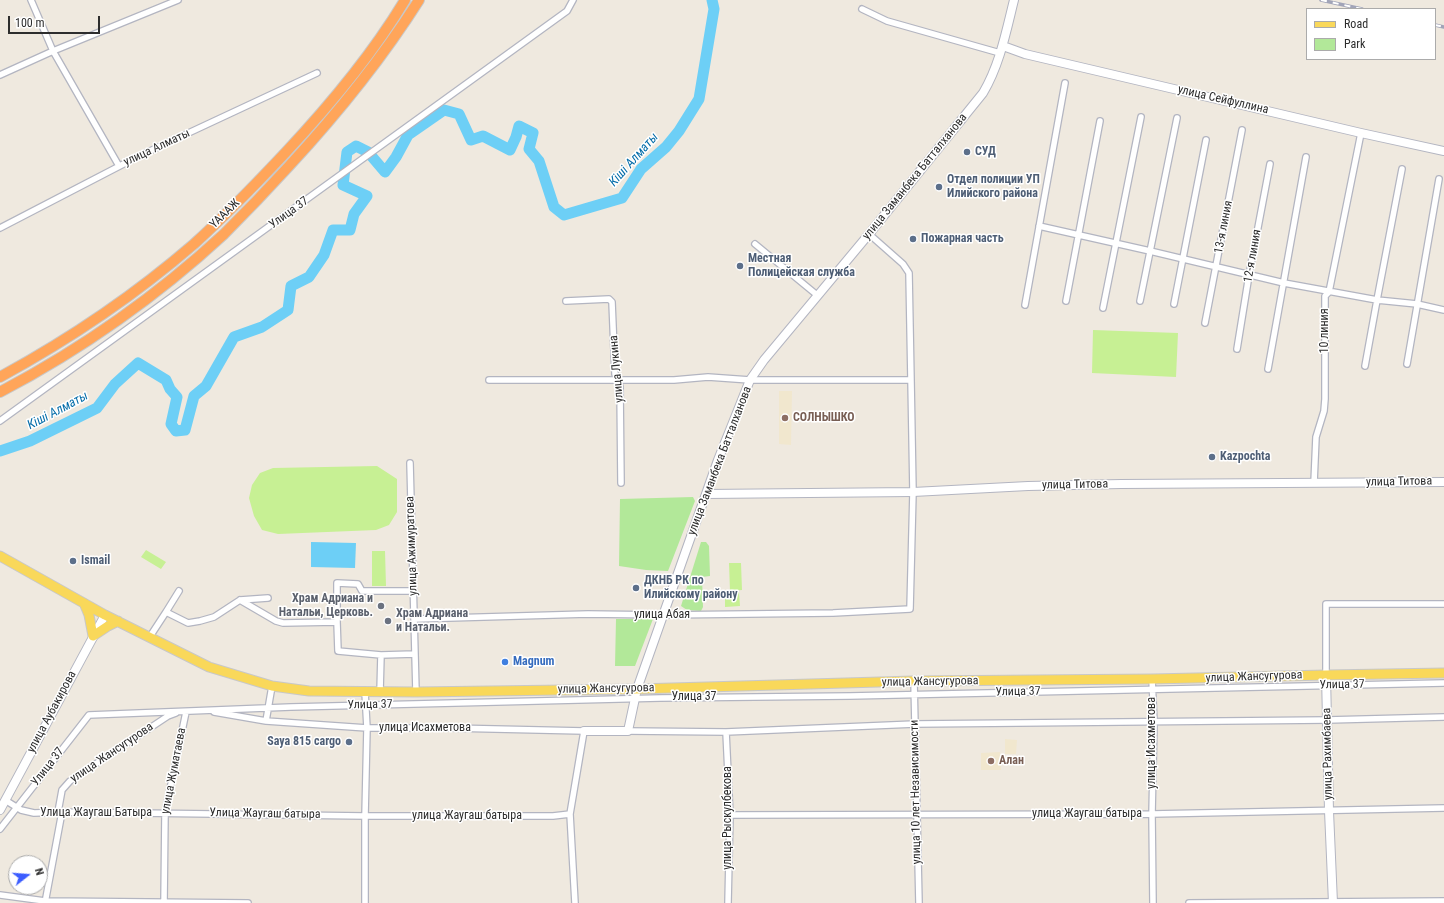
<!DOCTYPE html>
<meta charset="utf-8">
<style>
body{margin:0}
#map{position:relative;width:1444px;height:903px;overflow:hidden;background:#efe9df;font-family:"Roboto Condensed",sans-serif}
canvas{display:block}
.legend{position:absolute;left:1306px;top:8px;width:130px;height:52px;box-sizing:border-box;background:#fff;border:1px solid #ababab;margin:0;padding:5px 7px;list-style:none;font-size:12px;color:#2d2d2d}
.legend li{display:flex;align-items:center;gap:8px;height:20px}
.legend b{width:20px;border:1px solid #ababab}
.north{position:absolute;left:8px;top:855px;width:40px;height:40px;box-sizing:border-box;background:#fff;border:1px solid #ababab;border-radius:50%;rotate:73deg;font-size:11px;font-weight:700;line-height:16px;text-align:center;color:#2d2d2d}
.north::after{content:'';display:block;margin:auto;width:14px;height:18px;background:#3c5dff;clip-path:polygon(50% 0,100% 100%,50% 72%,0 100%)}
.scale{position:absolute;left:8px;top:16px;width:92px;height:18px;box-sizing:border-box;border:2px solid #2d2d2d;border-top:0;padding-left:5px;font-size:12px;line-height:14px;white-space:nowrap;color:#2d2d2d;-webkit-text-stroke:3px #fff;paint-order:stroke}
</style>
<div id="map">
<canvas width="1444" height="903"></canvas>
<ul class="legend">
<li><b style="height:5px;background:#f9d85a"></b>Road</li>
<li><b style="height:11px;background:#b2e899"></b>Park</li>
</ul>
<div class="north">N</div>
<div class="scale">100 m</div>
</div>
<script>
const c = document.querySelector('canvas').getContext('2d');
c.lineJoin = 'round';
function paint(path, color) {
  c.fillStyle = color;
  c.fill(path, 'evenodd');
}
function stroke(path, color, width, dash) {
  c.strokeStyle = color;
  c.lineWidth = width;
  c.lineCap = dash ? 'butt' : 'round';
  c.setLineDash(dash || []);
  c.stroke(path);
}
function drawText(font, color, halo, rows, align = 'center') {
  c.font = font + ' "Roboto Condensed",sans-serif';
  c.lineWidth = 3;
  c.setLineDash([]);
  c.textBaseline = 'middle';
  c.strokeStyle = halo;
  c.fillStyle = color;
  for (const [text, x, y, turn = 0] of rows) {
    c.save();
    c.translate(x, y);
    c.rotate((+turn || 0) * Math.PI / 180);
    c.textAlign = isNaN(turn) ? turn : align;
    if (halo) c.strokeText(text, 0, 0);
    c.fillText(text, 0, 0);
    c.restore();
  }
}
const education = new Path2D(`
 M779,391H792L791,445L779,444Z
 M1005,739L1017,740L1016,754H1005Z
 M1000,752L1001,770H981V753Z`);
const green = new Path2D(`
 M693,497L695,501L668,571L646,570L619,566L620,499Z
 M701,542H706L709,546L710,576L702,577L703,607L701,611L687,610L681,606Z
 M616,619H653L635,666H615Z`);
const pitch = new Path2D(`
 M1093,330L1178,333L1176,377L1092,373Z
 M377,466L397,479V512L389,525L376,530L278,534L262,530L254,516L249,498L252,485L260,473L273,468Z
 M146,550L166,562L161,569L141,557Z
 M372,551H385L386,586H372Z
 M729,563H741L742,590L730,591Z
 M739,592L740,606L725,607V593Z`);
const water = new Path2D(`
 M311,542L356,543L355,568L311,567Z`);
const river = new Path2D(`
 M0,451L30,441L97,408L115,384L138,363L166,380L170,389L177,397L171,424L176,431L185,430L194,396L206,386L234,337L262,327L288,310L291,286L309,277L324,255L333,230H350L354,214L367,196L343,185L347,152L356,146L368,152L385,172L396,157L408,135L444,110L459,114L471,140L483,136L510,150L516,137L519,126L533,133L529,149L539,161L554,207L564,215L622,198L641,169L666,147L679,131L699,99L714,9L712,0`);
const street = new Path2D(`
 M31,0L53,51L119,166
 M862,9L887,21L1000,53
 M0,75L53,51L178,0
 M1039,226L1150,251L1284,283L1377,300L1417,304L1444,310
 M0,228L137,157L317,73
 M869,234L903,264L909,273L911,380
 M755,244L817,295
 M566,301L609,299L612,302L615,374L620,387L621,483
 M1066,301L1100,121
 M1140,301L1177,118
 M1174,304L1206,140
 M1025,305L1065,83
 M1103,308L1141,117
 M1205,323L1242,130
 M1237,349L1249,275L1270,164
 M1407,364L1439,179
 M1365,366L1377,300L1402,169
 M1268,369L1306,157
 M0,421L567,11L573,0
 M1314,483L1316,437L1324,411L1325,399V296L1329,292L1361,133
 M240,600L276,621L283,623L337,622L338,651L381,655
 M166,612L179,591
 M414,619L588,614L663,615L833,613L910,609L913,492L911,380H750L708,377L674,380H489
 M337,622V583L358,584L362,591H414
 M149,638L166,612L188,623L200,621L214,617L240,600L268,598
 M415,654L416,692
 M1326,675V604H1444
 M1152,679L1154,722L1152,814L1153,903
 M914,681L919,903
 M380,692L381,655L415,654L410,463
 M214,712L266,721L367,728L365,692
 M266,721L272,686
 M628,731L726,732L915,724L1327,720L1444,717
 M726,732L730,815L728,903
 M5,800L21,810L34,813L62,812L365,816H553L570,814
 M58,812L62,790L70,781L168,716L176,713
 M730,815L1152,814L1444,808
 M0,829L89,715L291,707L660,698L850,696L1444,683
 M0,895L45,901L248,903
 M45,903L62,812
 M164,903L165,813L186,712
 M365,903V816L367,728H450L584,731L570,814L575,903
 M1189,903L1444,901`);
const secondary = new Path2D(`
 M1003,46L1025,54L1361,133L1444,151
 M706,494L913,492L1028,486L1121,484L1444,482
 M1326,675L1329,811L1333,903
 M584,731H628L637,689L718,460L750,380L764,360L869,234L983,93C1000,64 1006,32 1014,0
 M0,810L105,615`);
const primary = new Path2D(`
 M0,556L105,615L209,667L272,686L309,691L416,692L637,689L914,681L1152,679L1326,675L1444,673
 M84,603L89,615L93,636L108,626L118,621`);
const highway = new Path2D(`
 M0,377C68,340 135,295 194,244C226,215 256,184 286,152C330,105 372,55 405,0
 M0,392C80,350 157,296 224,234C246,212 268,189 289,166C337,114 381,60 419,0`);
const rail = new Path2D(`
 M1321,0L1362,9
 M1435,25L1444,27`);
const markers = [
 [967,152,4,"#5c6f8a"],
 [939,187,4,"#5c6f8a"],
 [913,239,4,"#5c6f8a"],
 [740,266,4,"#5c6f8a"],
 [785,418,4,"#8d6e63"],
 [1212,457,4,"#5c6f8a"],
 [73,561,4,"#5c6f8a"],
 [636,588,4,"#5c6f8a"],
 [381,606,4,"#6b7280"],
 [388,621,4,"#6b7280"],
 [505,662,4,"#3f7fe0"],
 [349,742,4,"#5c6f8a"],
 [991,761,4,"#8d6e63"]
];
const streetNames = [
 ["улица Сейфуллина",1223,100,13],
 ["улица Алматы",157,148,-25],
 ["улица Заманбека Батталханова",915,177,-51],
 ["Улица 37",289,213,-36],
 ["ҮАААЖ",225,214,-44],
 ["13-я линия",1224,227,-79],
 ["12-я линия",1253,256,-80],
 ["10 линия",1325,331,-90],
 ["улица Лукина",617,369,-95],
 ["улица Заманбека Батталханова",720,461,-69],
 ["улица Титова",1399,482,-1],
 ["улица Титова",1075,485,-1],
 ["улица Ажимуратова",412,546,-92],
 ["улица Абая",662,615],
 ["улица Жансугурова",1254,677,-2],
 ["улица Жансугурова",930,682,-1],
 ["Улица 37",1342,685,-1],
 ["улица Жансугурова",606,689,-1],
 ["Улица 37",1018,692,-1],
 ["Улица 37",694,697],
 ["Улица 37",370,705,-1],
 ["улица Аубакирова",52,712,-62],
 ["улица Исахметова",425,728],
 ["улица Исахметова",1152,743,-90],
 ["улица Жансугурова",112,753,-34],
 ["улица Рахимбаева",1328,754,-91],
 ["Улица 37",48,767,-52],
 ["улица Жуматаева",174,771,-79],
 ["улица 10 лет Независимости",916,792,-91],
 ["Улица Жаугаш Батыра",96,813],
 ["Улица Жаугаш батыра",265,814,1],
 ["улица Жаугаш батыра",1087,814],
 ["улица Жаугаш батыра",467,816],
 ["улица Рыскулбекова",728,818,-90]
];
const serviceNames = [
 ["СУД",975,152],
 ["Отдел полиции УП",947,180],
 ["Илийского района",947,194],
 ["Пожарная часть",921,239],
 ["Местная",748,259],
 ["Полицейская служба",748,273],
 ["Kazpochta",1220,457],
 ["Ismail",81,561],
 ["ДКНБ РК по",644,581],
 ["Илийскому району",644,595],
 ["Saya 815 cargo",341,742,"right"]
];
const educationNames = [
 ["СОЛНЫШКО",793,418],
 ["Алан",999,761]
];
const worshipNames = [
 ["Храм Адриана и",373,599],
 ["Натальи, Церковь.",373,613],
 ["Храм Адриана",396,614,"left"],
 ["и Натальи.",396,628,"left"]
];
const shopNames = [
 ["Magnum",513,662]
];
const waterNames = [
 ["Кіші Алматы",634,160,-48],
 ["Кіші Алматы",58,411,-28]
];
paint(education, '#f1e7ce');
paint(green, '#b2e899');
paint(pitch, '#c7f094');
paint(water, '#6dcff6');
stroke(river, '#6dcff6', 11);
stroke(street, '#b3b5c1', 8);
stroke(secondary, '#b3b5c1', 10);
stroke(primary, '#c8c8c8', 11);
stroke(highway, '#c8c8c8', 12);
stroke(street, '#fff', 5.5);
stroke(secondary, '#fff', 8);
stroke(primary, '#f9d85a', 9);
stroke(highway, '#ffa55a', 10);
stroke(rail, '#a1a4b8', 3.5);
stroke(rail, '#fff', 2, [6]);
for (const [x, y, r, color] of markers) {
  const dot = new Path2D();
  dot.arc(x, y, r, 0, 2 * Math.PI);
  c.fillStyle = color;
  c.fill(dot);
  stroke(dot, '#fff', 1.5);
}
drawText('12px', '#2d2d2d', '#fff', streetNames);
drawText('bold 12px', '#4e5e75', '#fff', serviceNames, 'left');
drawText('bold 12px', '#785e54', '#fff', educationNames, 'left');
drawText('bold 12px', '#5b616d', '#fff', worshipNames, 'right');
drawText('bold 12px', '#366cbe', '#fff', shopNames, 'left');
drawText('italic 13px', '#056da9', '#fff', waterNames);
</script>
